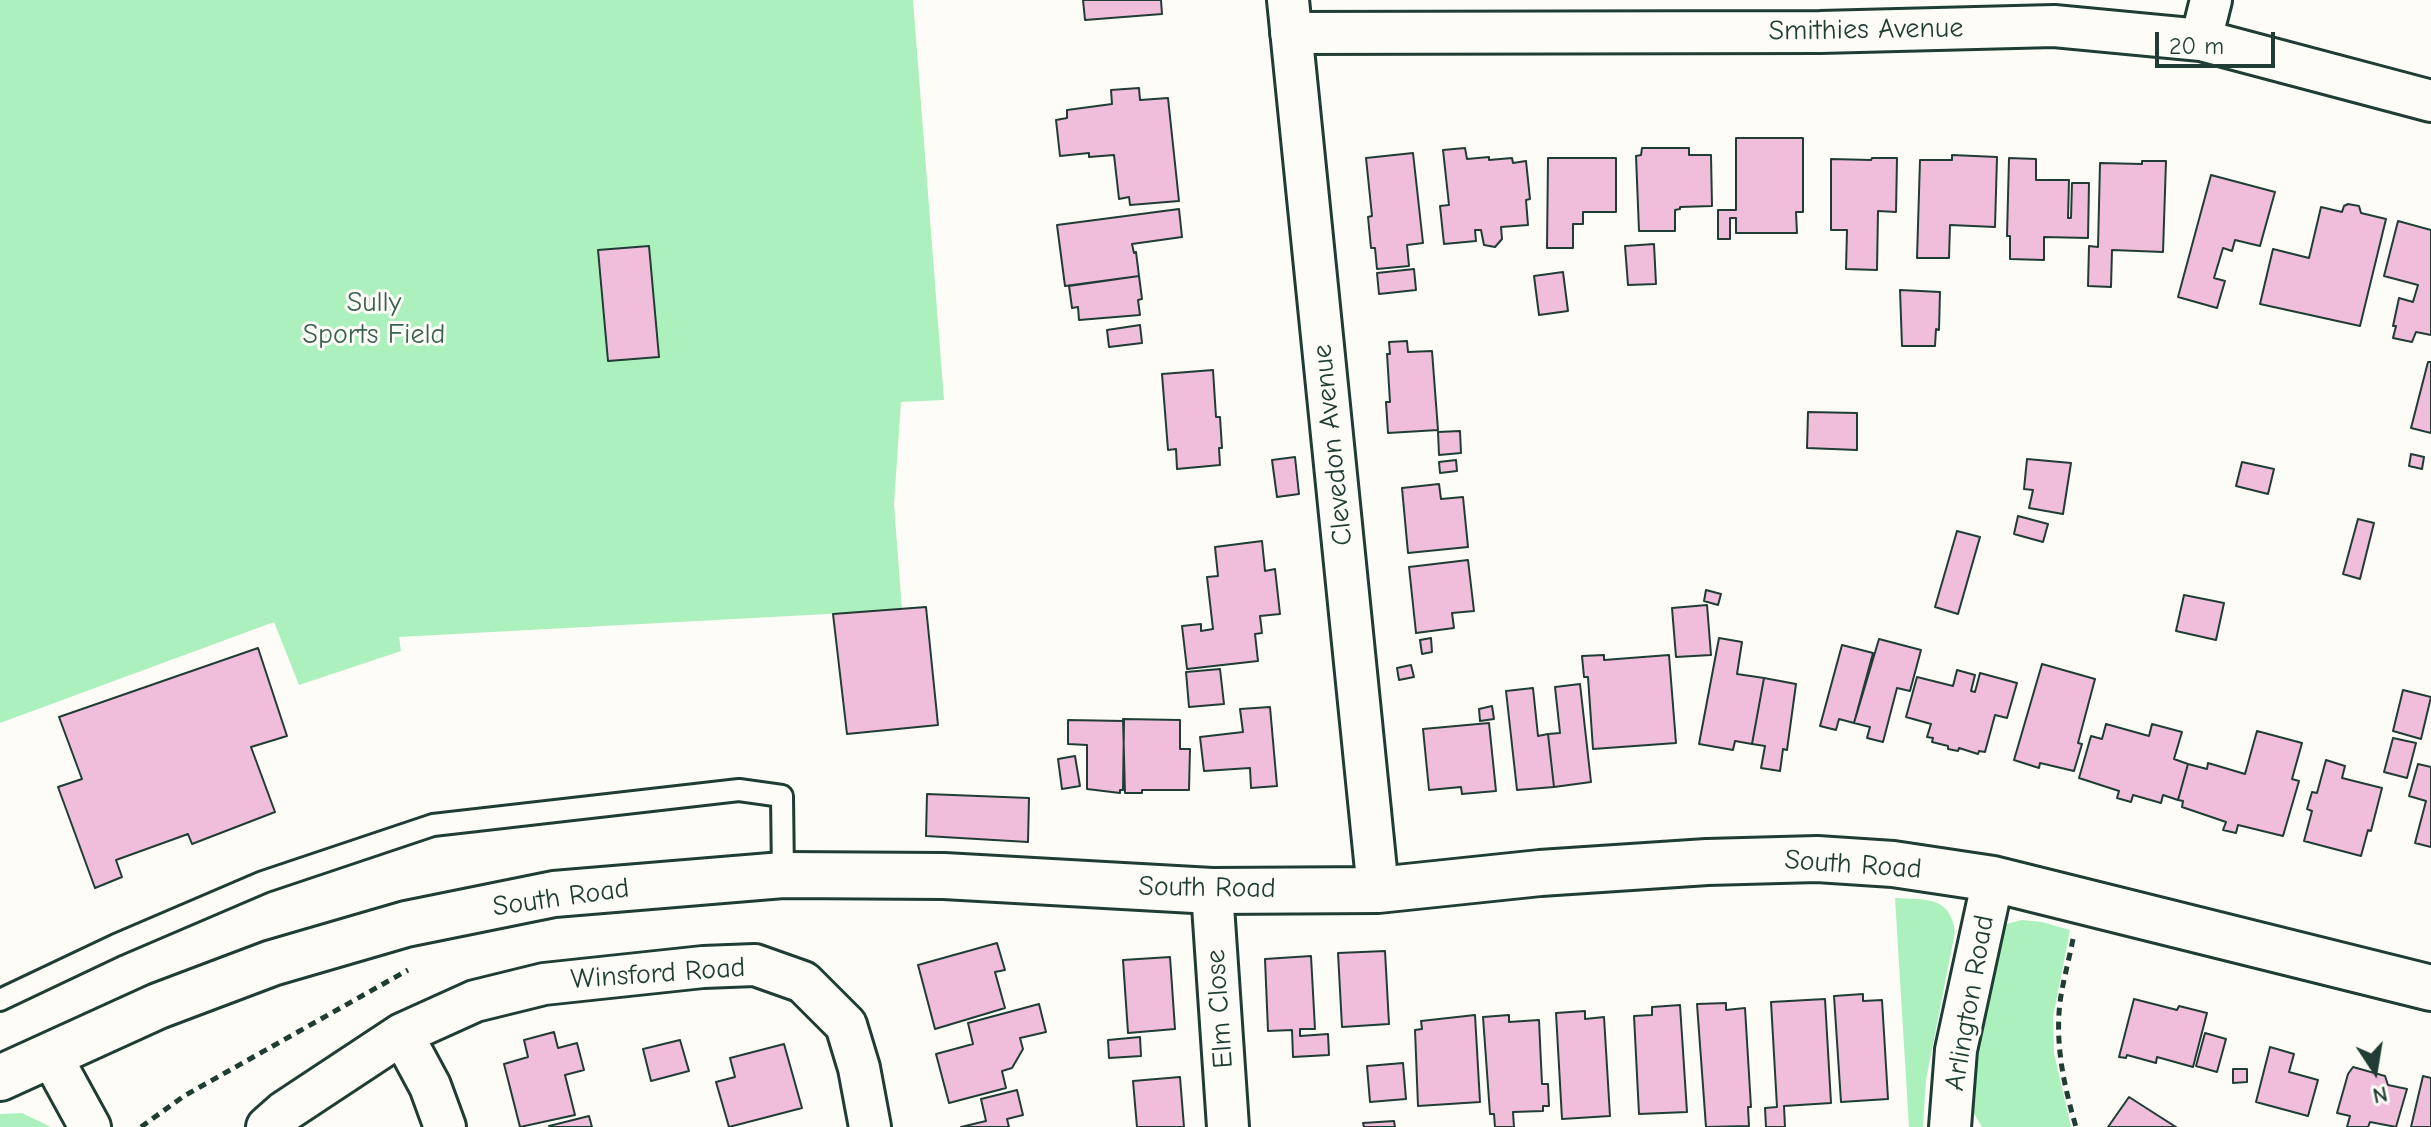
<!DOCTYPE html>
<style>
body{margin:0}
#map{position:relative;width:2431px;height:1127px;overflow:hidden;background:#fdfcf7;font-family:"Comic Neue",sans-serif}
canvas{display:block}
.north{position:absolute;left:2335px;top:1031px;width:80px;height:80px;-webkit-text-stroke:6px #fdfcf7;paint-order:stroke;rotate:168deg;font-size:22px;font-weight:700;line-height:32px;text-align:center;color:#1f3d34}
.north::after{content:'';display:block;margin:auto;width:28px;height:36px;background:#1f3d34;clip-path:polygon(50% 0,100% 100%,50% 72%,0 100%)}
.scale{position:absolute;left:2155px;top:32px;width:120px;height:36px;box-sizing:border-box;border:4px solid #1f3d34;border-top:0;padding-left:10px;font-size:24px;line-height:28px;white-space:nowrap;color:#1f3d34;-webkit-text-stroke:6px #fdfcf7;paint-order:stroke}
</style>
<div id="map">
<canvas width="2431" height="1127"></canvas>
<div class="north">N</div>
<div class="scale">20 m</div>
</div>
<script>
const c = document.querySelector('canvas').getContext('2d');
c.lineJoin = 'round';
function paint(path, color) {
  c.fillStyle = color;
  c.fill(path, 'evenodd');
}
function stroke(path, color, width, dash) {
  c.strokeStyle = color;
  c.lineWidth = width;
  c.lineCap = dash ? 'butt' : 'round';
  c.setLineDash(dash || []);
  c.stroke(path);
}
function drawText(font, color, halo, rows, align = 'center') {
  c.font = font + ' "Comic Neue",sans-serif';
  c.lineWidth = 6;
  c.setLineDash([]);
  c.textBaseline = 'middle';
  c.strokeStyle = halo;
  c.fillStyle = color;
  for (const [text, x, y, turn = 0] of rows) {
    c.save();
    c.translate(x, y);
    c.rotate((+turn || 0) * Math.PI / 180);
    c.textAlign = isNaN(turn) ? turn : align;
    if (halo) c.strokeText(text, 0, 0);
    c.fillText(text, 0, 0);
    c.restore();
  }
}
const green = new Path2D(`
 M0,0H913L944,400L901,402L894,504L902,610L399,637L401,651L299,685L274,622L0,723Z
 M1895,898C1925,900 1950,895 1955,932L1926,1080L1923,1127H1909Z
 M2022,920L2042,922L2070,930L2053,1017L2054,1053L2071,1127H1982L1970,1107L1967,1077L2002,925Z
 M22,1113L51,1127H0V1114Z`);
const building = new Path2D(`
 M1083,0H1161L1162,14L1085,20Z
 M1139,88L1140,100L1168,98L1179,201L1130,205L1129,197L1119,199L1114,155L1089,157V153L1060,156L1056,120L1067,118V110L1112,104L1111,90Z
 M1736,138H1803V212H1796L1797,233H1736V218H1730V239H1718V210H1736Z
 M1465,148L1467,159L1489,157V160L1512,158L1513,163L1526,161L1530,199L1526,200L1528,225L1501,227L1502,239L1495,247L1484,245L1481,230H1475L1476,241L1444,244L1440,206L1449,205L1443,150Z
 M1642,148H1689V155H1711L1712,206L1680,207V209L1675,210V231H1639L1636,156L1641,155Z
 M1413,153L1423,243L1407,245L1409,266L1377,269L1375,248H1371L1368,217L1372,216L1366,158Z
 M1952,155L1997,157L1995,227L1950,225L1949,258H1917L1920,160H1952Z
 M1548,158H1616V212H1583V224H1573V248H1547Z
 M1872,158H1897L1896,212L1878,211L1877,270L1846,269L1847,230H1831V159L1871,160Z
 M2009,158L2036,159V180H2069L2068,218H2071L2072,183H2089L2088,238L2044,237V260L2010,259V236H2007Z
 M2142,161H2166L2163,252L2112,250L2111,287L2088,286L2089,246L2098,247L2100,163L2142,164Z
 M2211,175L2275,192L2260,246L2235,240L2232,251L2223,248L2214,278L2225,281L2217,308L2178,297Z
 M2348,204L2359,206L2361,213L2386,219L2360,326L2260,304L2273,249L2309,258L2321,207L2342,212L2344,206Z
 M1179,209L1182,237L1132,244L1134,253L1136,252L1139,276L1065,286L1057,225Z
 M2398,221L2431,230V335L2416,332L2412,342L2393,338L2396,326H2393L2399,298L2413,302L2418,285L2384,276Z
 M1654,244L1656,284L1628,285L1625,246Z
 M649,246L659,357L608,361L598,250Z
 M1414,269L1416,290L1379,294L1377,273Z
 M1563,272L1568,311L1539,315L1534,276Z
 M1139,276L1142,299L1138,300L1140,315L1079,320L1078,307L1072,308L1069,286Z
 M1900,290L1940,292L1939,330L1936,329L1935,346H1902Z
 M1140,325L1142,343L1109,347L1107,330Z
 M1407,341L1408,352L1432,351L1438,430L1388,433L1386,402H1390L1387,354H1390L1389,342Z
 M2428,362H2431V433L2411,428Z
 M1213,370L1216,417H1220L1222,448H1219L1220,465L1177,469L1176,449L1168,450L1162,374Z
 M1808,412L1857,413V450L1807,448Z
 M1460,431L1461,453L1439,455L1438,432Z
 M2411,454L2424,457L2422,469L2409,466Z
 M1295,457L1299,494L1277,497L1272,460Z
 M2027,459L2071,463L2063,514L2029,508L2033,490L2024,489Z
 M1456,460L1457,471L1440,473L1439,462Z
 M2242,462L2274,469L2268,494L2236,486Z
 M1439,484L1441,499L1463,497L1468,547L1408,553L1402,488Z
 M2018,516L2048,524L2043,542L2014,534Z
 M2358,519L2374,523L2360,579L2343,574Z
 M1957,531L1980,537L1958,614L1935,607Z
 M1262,541L1265,571L1275,569L1280,614L1260,616L1262,633L1255,634L1258,661L1187,669L1182,626L1201,624V631L1213,629L1207,577L1218,576L1215,547Z
 M1468,560L1474,611L1452,613L1454,628L1416,633L1409,567Z
 M1706,590L1721,594L1718,605L1704,601Z
 M2184,595L2224,603L2216,640L2176,631Z
 M1707,605L1711,655L1676,657L1672,608Z
 M926,607L938,725L847,734L833,614Z
 M1431,638L1432,652L1422,654L1420,640Z
 M1719,638L1742,642L1737,674L1764,678L1752,744L1735,741L1733,750L1699,744Z
 M1879,639L1921,650L1910,691L1897,688L1883,742L1867,738L1870,727L1854,723Z
 M1842,645L1873,653L1854,723L1839,719L1836,730L1820,726Z
 M258,648L287,736L251,747L275,812L192,844L188,834L116,860L122,877L95,888L58,787L82,779L59,717Z
 M1604,655V660L1669,655L1676,743L1593,749L1588,677H1584L1582,656Z
 M2042,664L2095,679L2078,743L2082,744L2074,771L2040,763L2039,768L2014,760Z
 M1411,665L1414,677L1399,680L1397,668Z
 M1220,669L1224,704L1189,707L1186,672Z
 M1957,670L1975,675L1971,691L1975,692L1980,673L2017,683L2007,718L1995,715L1985,752L1979,751L1978,754L1959,748L1958,751L1948,749V746L1932,742L1933,738L1927,737L1931,724L1906,717L1917,677L1953,686Z
 M1764,678L1796,684L1787,750L1783,749L1780,771L1761,768L1765,746L1752,744Z
 M1580,684L1591,782L1554,787L1548,734L1560,733L1555,687Z
 M1533,688L1538,736L1548,734L1554,787L1517,790L1506,691Z
 M2403,690L2431,697L2421,739L2393,731Z
 M1492,706L1494,719L1480,721L1479,709Z
 M1270,707L1277,786L1251,788L1250,768L1204,771L1200,737L1243,732L1240,709Z
 M1123,719L1180,720V749H1190L1189,790H1142V793H1125Z
 M1068,720L1124,721L1123,790H1120V793L1087,789V745L1068,744Z
 M1489,723L1496,791L1462,794L1461,787L1429,790L1423,729Z
 M2106,724L2149,736L2152,724L2182,732L2174,759L2188,764L2178,800L2163,795L2161,803L2133,795L2131,802L2117,798L2119,791L2079,778L2091,736L2102,739Z
 M2257,731L2302,743L2292,779L2299,781L2283,836L2238,825L2236,833L2223,830L2226,822L2182,807L2183,801L2178,800L2188,764L2207,769L2208,763L2245,774Z
 M2393,738L2416,743L2407,778L2384,772Z
 M1075,756L1080,786L1062,789L1058,759Z
 M2326,760L2345,766L2342,778L2382,788L2371,831L2368,830L2361,856L2304,841L2312,811L2307,809L2312,792L2317,793Z
 M2418,764L2431,767V847L2415,843L2426,801L2409,796Z
 M927,794L1029,798L1028,842L926,836Z
 M997,943L1005,970L995,972L1005,1008L935,1029L918,965Z
 M1385,951L1389,1024L1342,1027L1338,953Z
 M1311,956L1315,1029H1300V1036L1328,1034L1329,1055L1293,1057L1292,1030L1268,1031L1265,959Z
 M1170,957L1175,1029L1128,1033L1123,960Z
 M1863,994V1001L1882,1000L1888,1099L1841,1102L1834,996Z
 M1825,999L1831,1103L1784,1106L1785,1127H1766L1765,1108L1777,1107L1771,1002Z
 M2134,999L2177,1010L2179,1006L2207,1013L2193,1067L2157,1057L2156,1063L2127,1055L2126,1058L2119,1057Z
 M1726,1003V1010L1745,1008L1751,1107H1748L1749,1126L1706,1127L1697,1004Z
 M1039,1004L1046,1032L1020,1038L1023,1049L1012,1068L1002,1071L1006,1088L949,1103L936,1054L973,1044L968,1023Z
 M1680,1005L1687,1112L1639,1114L1634,1016L1652,1015V1007Z
 M1585,1011V1019L1604,1017L1610,1116L1562,1119L1556,1013Z
 M1475,1015L1480,1102L1418,1106L1415,1030L1422,1029L1421,1021Z
 M1509,1015V1022L1539,1020L1542,1084H1548L1549,1106H1543V1111L1513,1112L1514,1127H1495L1494,1114H1490L1483,1017Z
 M554,1032L558,1048L577,1043L584,1070L565,1075L575,1115L520,1127L504,1064L528,1057L524,1040Z
 M2205,1033L2226,1039L2217,1072L2196,1066Z
 M1140,1037L1141,1056L1109,1058L1108,1040Z
 M680,1040L689,1071L651,1081L643,1049Z
 M784,1044L802,1108L729,1127L716,1082L735,1077L730,1058Z
 M2270,1047L2294,1054L2289,1072L2318,1080L2308,1116L2256,1102Z
 M1403,1063L1406,1099L1370,1102L1367,1066Z
 M2353,1067L2385,1076L2388,1085L2407,1089L2396,1127L2370,1122L2368,1127H2347L2350,1116L2337,1113L2348,1074Z
 M2233,1069H2247V1082L2233,1083Z
 M2423,1076L2431,1078V1127H2411Z
 M1180,1077L1184,1127H1137L1133,1081Z
 M1017,1090L1023,1115L1007,1119L1009,1127H961L986,1121L981,1099Z
 M2129,1097L2176,1127H2108Z
 M589,1116L592,1127H550L549,1126Z
 M1394,1121L1395,1127H1364L1363,1123Z`);
const path = new Path2D(`
 M2073,939C2069,960 2063,981 2060,1002C2055,1045 2064,1086 2076,1127
 M141,1127L184,1096L408,970`);
const lane = new Path2D(`
 M0,1000L116,945L263,882L433,825L739,790L782,796L783,875`);
const street = new Path2D(`
 M1288,0L1378,890
 M1291,33L1820,32L2054,26L2201,40L2431,101
 M2201,40L2211,0
 M1212,891L1228,1127
 M402,1034L430,1086L445,1127
 M50,1054L90,1127
 M267,1127L284,1112L402,1034L475,1001L544,984L703,967L755,965L803,982L846,1025L859,1068L870,1127
 M1950,1127L1956,1050L1993,879`);
const secondary = new Path2D(`
 M0,1078L158,1006L272,963L406,924L554,894L783,875L944,876L1212,891L1378,890L1540,873L1707,862L1817,859L1893,864L1993,879L2431,988`);
const streetNames = [
 ["Smithies Avenue",1866,30,-1],
 ["Clevedon Avenue",1333,445,-96],
 ["South Road",1853,865,4],
 ["South Road",1207,888,1],
 ["South Road",561,898,-8],
 ["Winsford Road",658,974,-4],
 ["Arlington Road",1970,1003,-80],
 ["Elm Close",1220,1009,-94]
];
const parkNames = [
 ["Sully",374,303],
 ["Sports Field",374,335]
];
paint(green, '#acf1bd');
paint(building, '#f0bdda');
stroke(building, '#1f3d34', 2);
stroke(lane, '#1f3d34', 26);
stroke(street, '#1f3d34', 46);
stroke(secondary, '#1f3d34', 50);
stroke(path, '#1f3d34', 5, [8, 6]);
stroke(lane, '#fdfcf7', 20);
stroke(street, '#fdfcf7', 40);
stroke(secondary, '#fdfcf7', 44);
drawText('28px', '#1f3d34', '#fdfcf7', streetNames);
drawText('28px', '#3b614f', '#fdfcf7', parkNames);
</script>
